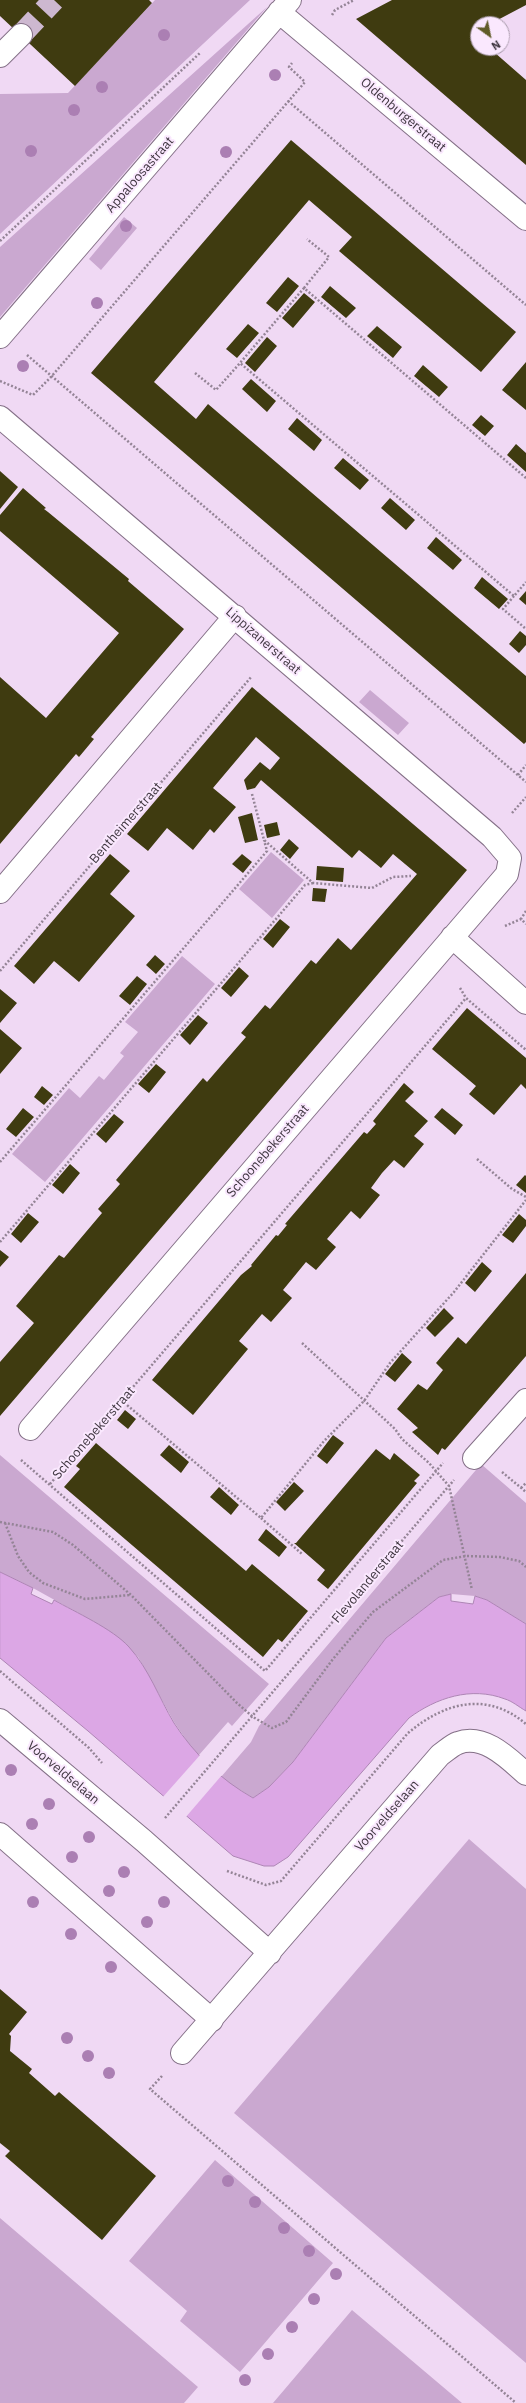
<!DOCTYPE html>
<style>
body{margin:0}
#map{position:relative;width:526px;height:2403px;overflow:hidden;background:#f0d9f4;font-family:"IBM Plex Sans",sans-serif}
canvas{display:block}
.north{position:absolute;left:470px;top:16px;width:40px;height:40px;box-sizing:border-box;background:#fae8fe;border:1px solid #afa1b2;border-radius:50%;rotate:147deg;font-size:11px;font-weight:700;line-height:16px;text-align:center;color:#3f3640}
.north::after{content:'';display:block;margin:auto;width:14px;height:18px;background:#605b28;clip-path:polygon(50% 0,100% 100%,50% 72%,0 100%)}
</style>
<div id="map">
<canvas width="526" height="2403"></canvas>
<div class="north">N</div>
</div>
<script>
const c = document.querySelector('canvas').getContext('2d');
c.lineJoin = 'round';
function paint(path, color) {
  c.fillStyle = color;
  c.fill(path, 'evenodd');
}
function stroke(path, color, width, dash) {
  c.strokeStyle = color;
  c.lineWidth = width;
  c.lineCap = dash ? 'butt' : 'round';
  c.setLineDash(dash || []);
  c.stroke(path);
}
function drawText(font, color, halo, rows, align = 'center') {
  c.font = font + ' "IBM Plex Sans",sans-serif';
  c.lineWidth = 4;
  c.setLineDash([]);
  c.textBaseline = 'middle';
  c.strokeStyle = halo;
  c.fillStyle = color;
  for (const [text, x, y, turn = 0] of rows) {
    c.save();
    c.translate(x, y);
    c.rotate((+turn || 0) * Math.PI / 180);
    c.textAlign = isNaN(turn) ? turn : align;
    if (halo) c.strokeText(text, 0, 0);
    c.fillText(text, 0, 0);
    c.restore();
  }
}
const green = new Path2D(`
 M155,0H250L0,234V94L68,93Z
 M267,7L0,317V247Z
 M124,217L137,228L101,270L89,259Z
 M370,690L409,723L398,735L359,702Z
 M271,852L304,880L272,918L239,889Z
 M182,956L215,984L45,1182L12,1154L69,1088L80,1098L99,1076L104,1080L124,1056L120,1053L138,1032L125,1022Z
 M0,1455L269,1684L232,1726L228,1722L199,1755L191,1747L174,1722L138,1657L94,1622L33,1588L0,1572Z
 M481,1464L526,1503V1624L487,1600L475,1596L451,1594L439,1597L386,1638L293,1762L269,1787L253,1798L228,1783L221,1777L251,1742L259,1726Z
 M469,1839L526,1889V2363L234,2113Z
 M215,2160L333,2263L240,2372L180,2321L187,2311L129,2261Z
 M0,2218L198,2387L184,2403H0Z
 M352,2310L462,2403H273Z`);
const water = new Path2D(`
 M0,1572L33,1588L31,1594L52,1604L54,1600C75,1612 113,1629 129,1647C149,1669 159,1698 174,1723C194,1754 221,1780 253,1798L269,1787L293,1762L386,1638L439,1597L451,1594V1601L473,1604L475,1596L487,1600L526,1624V1711C519,1707 512,1701 505,1699C471,1686 436,1698 409,1718L288,1857L274,1866H264L233,1856L88,1731L0,1658Z`);
const pier = new Path2D(`
 M201,1754L222,1775L185,1818L162,1798Z`);
const building = new Path2D(`
 M0,0H149L152,3L75,86L0,16Z
 M392,0H526V5L490,24H478V48H497L494,52L526,80V165L356,19Z
 M291,140L516,332L481,372L339,251L352,237L309,200L154,382L196,419L208,404L526,676V742L524,744L91,373Z
 M288,277L299,286L277,312L266,303Z
 M330,286L356,308L346,318L321,297Z
 M304,293L315,302L293,328L282,318Z
 M248,324L259,333L237,358L226,349Z
 M377,326L402,347L393,358L367,336Z
 M267,337L277,346L255,372L245,363Z
 M526,362V410L502,390Z
 M423,365L448,387L439,397L414,376Z
 M251,379L276,401L267,412L242,389Z
 M481,415L494,426L485,436L472,425Z
 M297,418L322,440L314,451L288,429Z
 M516,444L526,453V472L507,455Z
 M343,458L369,480L360,490L334,468Z
 M0,471L18,487L0,509Z
 M23,488L46,508L44,509L48,512L129,579L128,581L184,629L91,737L94,739L79,757L76,754L0,844V677L46,718L119,633L0,531V515Z
 M390,498L415,520L406,530L381,508Z
 M436,537L462,560L453,570L427,548Z
 M482,577L508,599L499,609L474,588Z
 M526,591V605L519,599Z
 M520,631L526,636V645L519,653L509,644Z
 M252,687L467,870L0,1416V1362L34,1323L16,1306L59,1255L64,1258L102,1213L98,1209L120,1184L116,1180L203,1078L207,1082L226,1060L246,1037L241,1033L265,1005L270,1009L311,960L316,964L338,938L351,950L417,874L393,854L381,868L359,850L352,858L261,780L255,788L247,790L244,780L260,762L270,770L280,758L256,737L213,788L236,807L214,833L210,829L193,850L167,828L148,851L127,834Z
 M252,813L258,840L245,843L238,817Z
 M277,822L280,835L267,838L264,825Z
 M289,839L299,848L290,859L280,850Z
 M110,854L130,871L110,894L135,916L79,982L54,961L34,984L14,966Z
 M242,854L252,862L243,873L232,864Z
 M317,866L344,868L343,882L316,880Z
 M313,888L327,889L325,902L312,901Z
 M280,919L290,927L273,948L263,939Z
 M155,955L165,964L156,974L146,965Z
 M239,967L249,976L231,997L221,988Z
 M137,976L147,984L130,1005L119,996Z
 M0,989L17,1003L0,1023Z
 M467,1008L526,1058V1089L521,1084L494,1115L469,1094L476,1086L432,1049Z
 M198,1015L208,1023L190,1045L180,1035Z
 M0,1029L22,1048L0,1074Z
 M156,1064L166,1072L149,1093L138,1084Z
 M404,1083L414,1092L405,1101L428,1121L414,1136L424,1144L404,1168L394,1160L382,1173L371,1188L380,1195L360,1219L351,1211L327,1239L336,1247L316,1270L306,1262L283,1290L292,1298L271,1322L262,1314L239,1341L248,1349L193,1415L152,1380L241,1275L252,1266L251,1265L276,1235L278,1236L287,1225L285,1224L364,1132L367,1134L376,1124L373,1121Z
 M42,1086L53,1095L44,1105L34,1097Z
 M23,1108L34,1117L16,1137L6,1129Z
 M442,1108L463,1125L455,1135L434,1117Z
 M114,1114L124,1122L106,1143L96,1134Z
 M70,1164L80,1173L63,1194L52,1185Z
 M525,1175L526,1176V1193L516,1185Z
 M28,1213L39,1222L21,1243L11,1234Z
 M519,1214L526,1220V1226L513,1243L502,1235Z
 M0,1250L9,1257L0,1267Z
 M482,1262L492,1271L475,1292L465,1283Z
 M526,1273V1356L445,1450L442,1448L438,1455L412,1432L418,1428L397,1409L418,1384L427,1390L443,1370L436,1363L458,1337L466,1344Z
 M444,1308L454,1318L435,1337L426,1328Z
 M402,1353L412,1362L395,1382L385,1374Z
 M125,1410L136,1419L128,1429L117,1420Z
 M333,1435L344,1443L327,1464L317,1456Z
 M96,1443L246,1571L252,1564L308,1611L282,1642L278,1639L263,1657L64,1487L80,1469L76,1466Z
 M169,1445L189,1462L181,1473L160,1455Z
 M376,1449L390,1460L394,1453L420,1475L414,1481L417,1483L328,1589L317,1580L325,1570L294,1543H296Z
 M294,1482L304,1491L285,1511L276,1502Z
 M219,1487L239,1505L231,1515L210,1497Z
 M266,1529L287,1547L279,1557L258,1540Z
 M0,1989L27,2012L9,2034L11,2036L10,2051L32,2069L29,2073L55,2096L59,2092L156,2176L102,2240L5,2156L10,2151L0,2143Z`);
const minorTunnel = new Path2D(`
 M21,35L54,0`);
const path = new Path2D(`
 M332,15L335,10L354,0
 M288,101L526,305
 M0,241L201,52
 M304,288L329,257L307,239
 M27,355L526,782
 M195,373L216,390L240,363
 M0,381L33,395L51,377L305,82L289,67L292,63
 M526,478L304,288L240,363L514,596L526,582
 M514,596L503,609L526,629
 M518,775L526,765
 M252,794L264,840L313,883L372,888L393,877L411,876
 M512,813L526,797
 M526,911L521,919L526,924
 M505,926L521,919
 M0,971L252,676
 M460,988L466,998L526,1050
 M477,1159L512,1189L526,1197
 M0,1162L267,851L264,840
 M0,1242L305,885L313,883
 M302,1343L395,1429L402,1439L429,1463L449,1486L472,1590
 M121,1400L261,1518L324,1441L364,1401L390,1363L454,1292L526,1200
 M21,1460L265,1671L443,1463
 M502,1472L526,1492
 M50,1484L466,998
 M521,1488L526,1483
 M261,1518L302,1554
 M0,1522L53,1532L73,1545L131,1595L237,1703L253,1717L272,1728L286,1722L333,1659L373,1612L443,1560L466,1556L500,1557L519,1561L526,1567
 M5,1523L18,1556L29,1572L43,1583L85,1599L130,1595
 M0,1671L89,1748L102,1763
 M165,1818L454,1480
 M227,1871L266,1885L281,1881L408,1733C445,1702 487,1691 526,1724
 M162,2076L150,2089L516,2403`);
const minor = new Path2D(`
 M279,12L526,219
 M0,56L21,35
 M0,337L290,0
 M0,417L492,837L510,858L507,874L30,1429
 M0,892L235,616
 M452,937L526,1003
 M474,1458L526,1400
 M0,1720L144,1841L270,1953
 M0,1834L212,2020
 M182,2053L440,1755C446,1751 452,1745 458,1743C484,1733 509,1759 526,1774`);
const trees = [
 [164,35],
 [275,75],
 [102,87],
 [74,110],
 [31,151],
 [226,152],
 [126,226],
 [97,303],
 [23,366],
 [11,1770],
 [49,1804],
 [32,1824],
 [89,1837],
 [72,1857],
 [124,1872],
 [109,1891],
 [33,1902],
 [164,1902],
 [147,1922],
 [71,1934],
 [111,1967],
 [67,2038],
 [88,2056],
 [109,2073],
 [228,2181],
 [255,2202],
 [284,2228],
 [309,2251],
 [336,2274],
 [314,2299],
 [292,2327],
 [268,2354],
 [245,2380]
];
const streetNames = [
 ["Oldenburgerstraat",403,115,40],
 ["Appaloosastraat",140,175,-49],
 ["Lippizanerstraat",263,641,41],
 ["Bentheimerstraat",126,823,-49],
 ["Schoonebekerstraat",268,1151,-49],
 ["Schoonebekerstraat",94,1433,-49],
 ["Flevolanderstraat",368,1582,-50],
 ["Voorveldselaan",63,1773,40],
 ["Voorveldselaan",387,1816,-49]
];
paint(green, '#caa8d0');
paint(water, '#dca7e5');
stroke(water, '#ad85b4', 1);
paint(pier, '#f0d9f4');
paint(building, '#3f3b10');
stroke(minorTunnel, '#cdb8d0', 22, [22, 11]);
stroke(minor, '#847087', 24);
stroke(path, '#948496', 2.5, [2, 2]);
stroke(minor, '#fff', 22);
c.fillStyle = '#ab7fb3';
for (const [x, y] of trees) {
  c.beginPath();
  c.arc(x, y, 6, 0, 2 * Math.PI);
  c.fill();
}
drawText('13px', '#3f3640', '#fae8fe', streetNames);
</script>
